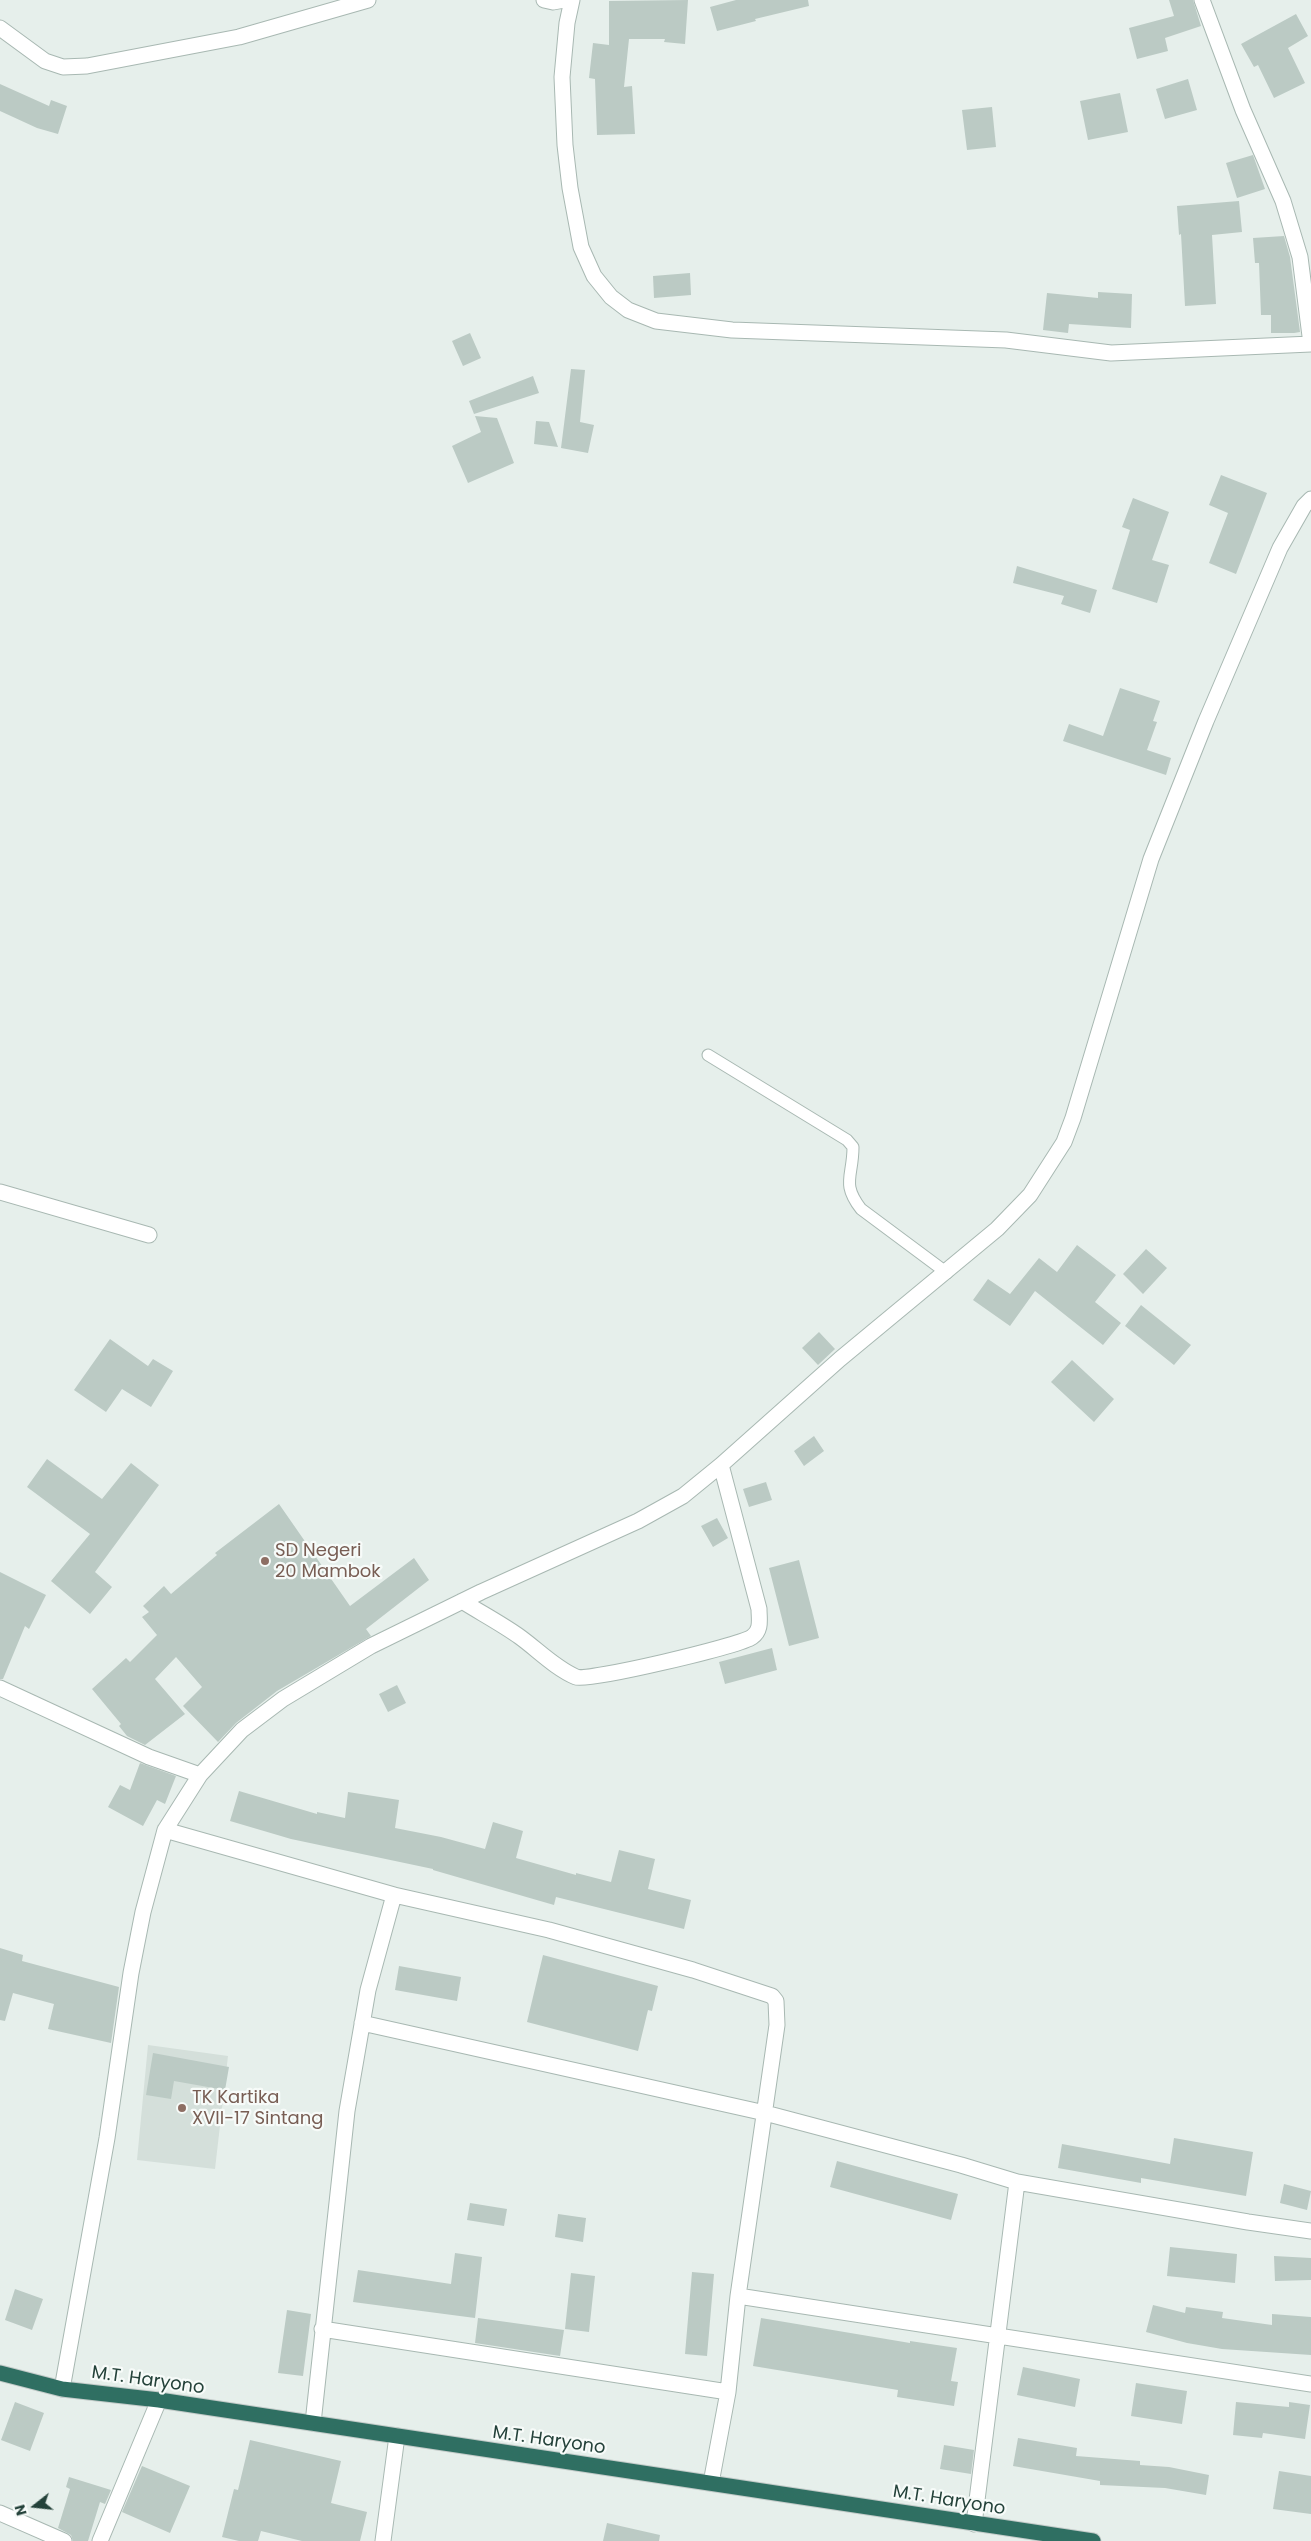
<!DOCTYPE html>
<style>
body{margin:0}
#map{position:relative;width:1311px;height:2541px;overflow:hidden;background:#e6efeb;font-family:Poppins,sans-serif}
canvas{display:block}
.north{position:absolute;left:10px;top:2481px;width:50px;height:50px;-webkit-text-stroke:4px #f7fbf9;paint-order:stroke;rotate:254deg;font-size:14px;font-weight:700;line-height:20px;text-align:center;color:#24423a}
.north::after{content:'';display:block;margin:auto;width:18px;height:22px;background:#24423a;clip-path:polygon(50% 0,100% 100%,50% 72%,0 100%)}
</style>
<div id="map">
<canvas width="1311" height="2541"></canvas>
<div class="north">N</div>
</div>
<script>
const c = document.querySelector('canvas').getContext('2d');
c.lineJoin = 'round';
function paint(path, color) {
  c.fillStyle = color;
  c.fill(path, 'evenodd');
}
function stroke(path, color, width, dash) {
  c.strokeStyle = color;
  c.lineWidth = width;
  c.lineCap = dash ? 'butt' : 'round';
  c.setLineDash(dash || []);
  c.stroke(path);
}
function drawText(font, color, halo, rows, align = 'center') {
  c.font = font + ' Poppins,sans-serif';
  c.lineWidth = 4.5;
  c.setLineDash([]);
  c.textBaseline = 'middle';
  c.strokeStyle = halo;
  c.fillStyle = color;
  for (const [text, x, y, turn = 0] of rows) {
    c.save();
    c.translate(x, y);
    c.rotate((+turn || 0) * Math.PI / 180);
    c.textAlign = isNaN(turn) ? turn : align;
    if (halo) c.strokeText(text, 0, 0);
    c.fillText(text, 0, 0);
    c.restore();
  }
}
const built = new Path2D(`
 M148,2045L228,2056L215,2169L137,2160Z`);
const building = new Path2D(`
 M688,0L685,44L664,42L665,39H629L624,87L632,86L635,134L597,135L595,79L589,78L593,43L609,45V1Z
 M736,0H808L809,6L755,19L756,21L717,31L710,7Z
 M1169,0H1193L1201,26L1165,38L1168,51L1137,59L1129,28L1174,16Z
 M1296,14L1308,36L1288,48L1305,83L1274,98L1258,65L1254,67L1241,44Z
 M1188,79L1197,110L1165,119L1156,89Z
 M0,84L49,106L51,100L67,106L58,134L37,128L0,111Z
 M1120,93L1128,132L1088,140L1080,101Z
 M992,107L996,147L967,150L962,110Z
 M1253,155L1265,189L1237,198L1226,163Z
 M1239,201L1242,232L1212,235L1216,304L1185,306L1181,234L1179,235L1177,206Z
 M1284,236L1290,257L1300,332L1294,333H1271V315H1261L1259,263H1255L1253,238Z
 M690,273L691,295L654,298L653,276Z
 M1098,292L1132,294L1131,328L1069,324L1068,333L1043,330L1047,293L1098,298Z
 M470,333L481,358L463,366L452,341Z
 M571,369L585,370L580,422L594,425L588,453L561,448Z
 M533,376L539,393L474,414L469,401Z
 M475,416L497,418L514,463L468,483L452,446L481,432Z
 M536,421L549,422L558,447L534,444Z
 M1221,475L1267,493L1236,574L1209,563L1228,513L1209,505Z
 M1133,498L1169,512L1152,560L1169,565L1157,603L1112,589L1130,530L1122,527Z
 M1017,566L1097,590L1090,613L1061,604L1064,596L1013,583Z
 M1120,688L1160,701L1153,721L1157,722L1147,750L1171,758L1166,775L1063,741L1069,724L1103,736Z
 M1077,1245L1116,1275L1095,1302L1121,1323L1103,1345L1035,1291L1010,1326L973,1300L988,1279L1010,1294L1039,1258L1057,1272Z
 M1146,1249L1167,1268L1143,1294L1123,1274Z
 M1141,1305L1191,1345L1174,1365L1125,1326Z
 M819,1332L835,1349L818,1365L802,1348Z
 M110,1339L148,1366L153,1359L173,1371L151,1407L122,1389L106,1412L74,1390Z
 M1072,1360L1114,1399L1094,1422L1051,1382Z
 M814,1436L824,1451L804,1466L794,1451Z
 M47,1459L102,1499L131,1463L159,1485L95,1572L112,1587L90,1614L51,1581L90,1534L27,1487Z
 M766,1482L772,1500L749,1507L743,1489Z
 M279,1504L350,1606L414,1558L429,1580L366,1629L371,1636L277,1691L236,1723L218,1742L183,1706L202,1687L176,1657L155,1679L185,1714L145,1745L127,1736L119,1726L121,1724L92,1689L126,1658L130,1662L157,1635L142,1617L149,1612L143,1606L164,1586L171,1594L217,1555L215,1553Z
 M717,1518L728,1538L713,1547L701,1526Z
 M799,1560L819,1638L789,1646L769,1568Z
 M0,1572L46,1595L29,1629L25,1626L3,1679H0Z
 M772,1648L777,1670L725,1684L719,1662Z
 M397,1685L406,1703L388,1712L379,1694Z
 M140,1763L176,1776L165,1804L157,1800L143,1826L108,1807L120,1785L130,1790Z
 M239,1791L317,1814V1812L345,1818L348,1792L399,1800L395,1828L441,1837L485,1849L493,1822L523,1831L516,1858L576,1875V1873L611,1882L619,1850L655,1859L648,1889L691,1900L684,1929L556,1897L554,1905L433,1870V1869L291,1839L230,1821Z
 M0,1948L23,1955L22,1961L119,1987L111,2043L48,2029L54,2004L13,1993L5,2021L0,2020Z
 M543,1955L658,1986L652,2011L648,2010L638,2051L527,2022Z
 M399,1966L461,1977L457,2001L395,1990Z
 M153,2053L229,2067L225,2090L174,2081L171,2099L146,2095Z
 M1174,2138L1253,2152L1246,2196L1141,2178V2183L1058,2168L1062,2144L1170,2164Z
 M837,2161L958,2194L951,2220L830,2187Z
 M1284,2184L1311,2191L1307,2210L1280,2203Z
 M470,2203L507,2209L504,2226L467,2220Z
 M558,2214L586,2218L583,2242L555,2237Z
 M1170,2247L1237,2254L1235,2283L1167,2276Z
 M455,2253L482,2257L475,2318L353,2302L358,2270L451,2284Z
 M1274,2256L1311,2258V2280L1275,2281Z
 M692,2272L714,2274L707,2356L685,2354Z
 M571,2273L595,2276L589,2332L565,2329Z
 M15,2289L43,2299L32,2330L5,2320Z
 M1153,2305L1185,2313L1186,2307L1223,2312L1222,2318L1272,2325V2314L1311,2317V2355L1222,2349L1187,2343L1146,2332Z
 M287,2310L311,2314L303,2376L278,2373Z
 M478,2318L564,2330L560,2356L475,2343Z
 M761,2318L910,2343V2341L957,2348L951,2381L958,2382L954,2406L897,2397L898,2390L753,2366Z
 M1023,2367L1080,2379L1075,2407L1017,2395Z
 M1136,2383L1187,2391L1182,2424L1131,2416Z
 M15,2402L44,2413L30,2451L1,2440Z
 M1236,2402L1289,2407V2402L1310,2405L1305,2439L1263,2433L1262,2438L1233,2435Z
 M1018,2438L1077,2448L1076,2456L1140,2461V2465L1169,2467L1209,2475L1206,2495L1165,2488L1100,2485V2481L1013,2466Z
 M250,2440L341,2461L331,2503L367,2512L360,2541H302L261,2531L258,2541H239L222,2537L234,2489L238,2490Z
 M944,2445L974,2450L971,2474L940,2469Z
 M142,2466L190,2486L170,2533L122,2512Z
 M1279,2471L1311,2476V2514L1273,2509Z
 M69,2477L111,2490L105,2504L100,2502L88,2541H73L71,2535L58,2528L70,2489L66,2487Z
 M607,2523L660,2535L659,2541H603Z`);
const lane = new Path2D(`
 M708,1055L847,1140L853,1147C853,1177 841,1183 861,1209L947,1273`);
const street = new Path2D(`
 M544,0L553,2L564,0
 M572,0L567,23L562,77L565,145L570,188L581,247L594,276L611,297L628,310L656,321L732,330L1006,340L1111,353L1311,344
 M1202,0L1243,110L1283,201L1300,257L1311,344
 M0,28L45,61L63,67L87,66L239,37L368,0
 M0,1192L149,1235
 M462,1601C481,1613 502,1624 520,1637C538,1650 555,1668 576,1677C587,1682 739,1646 752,1637C762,1630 759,1619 759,1609L721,1465
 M0,1688L149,1757L200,1775
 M165,1830L394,1895L368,1990L347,2111L313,2423
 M394,1895L549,1930L693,1970L772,1996L776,2001L777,2025L738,2296
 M362,2023L765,2113L961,2165L1017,2182L1248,2222L1311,2231
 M322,2329L728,2392
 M62,2389L107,2138L131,1973L143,1912L165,1830L200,1775L242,1730L283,1699L371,1646L481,1592L638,1521L683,1496L721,1465L840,1359L997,1229L1030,1195L1064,1142L1073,1118L1151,859L1206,721L1280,548L1304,506L1311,499
 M711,2483L728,2392L738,2296L1311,2384
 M0,2513L64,2541
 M974,2524L1017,2182
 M100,2541L159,2400
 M383,2541L397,2436`);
const highway = new Path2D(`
 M0,2373L62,2389L159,2400L1093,2541`);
const markers = [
 [265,1561,5,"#8d6e63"],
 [182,2108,5,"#8d6e63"]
];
const educationNames = [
 ["SD Negeri",275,1551],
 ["20 Mambok",275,1572],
 ["TK Kartika",192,2098],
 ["XVII-17 Sintang",192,2119]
];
const streetNames = [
 ["M.T. Haryono",148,2381,8],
 ["M.T. Haryono",549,2441,8],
 ["M.T. Haryono",949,2501,9]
];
paint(built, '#d4dfda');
paint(building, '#bbcac4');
stroke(lane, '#a8b8b2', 13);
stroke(street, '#a8b8b2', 17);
stroke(highway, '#c2cac8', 17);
stroke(lane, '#fff', 11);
stroke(street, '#fff', 15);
stroke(highway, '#2f6f62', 15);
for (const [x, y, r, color] of markers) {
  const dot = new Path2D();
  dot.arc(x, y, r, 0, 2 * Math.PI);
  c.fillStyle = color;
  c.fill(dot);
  stroke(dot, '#f7fbf9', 2);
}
drawText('18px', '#785e54', '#f7fbf9', educationNames, 'left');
drawText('18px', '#24423a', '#f7fbf9', streetNames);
</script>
